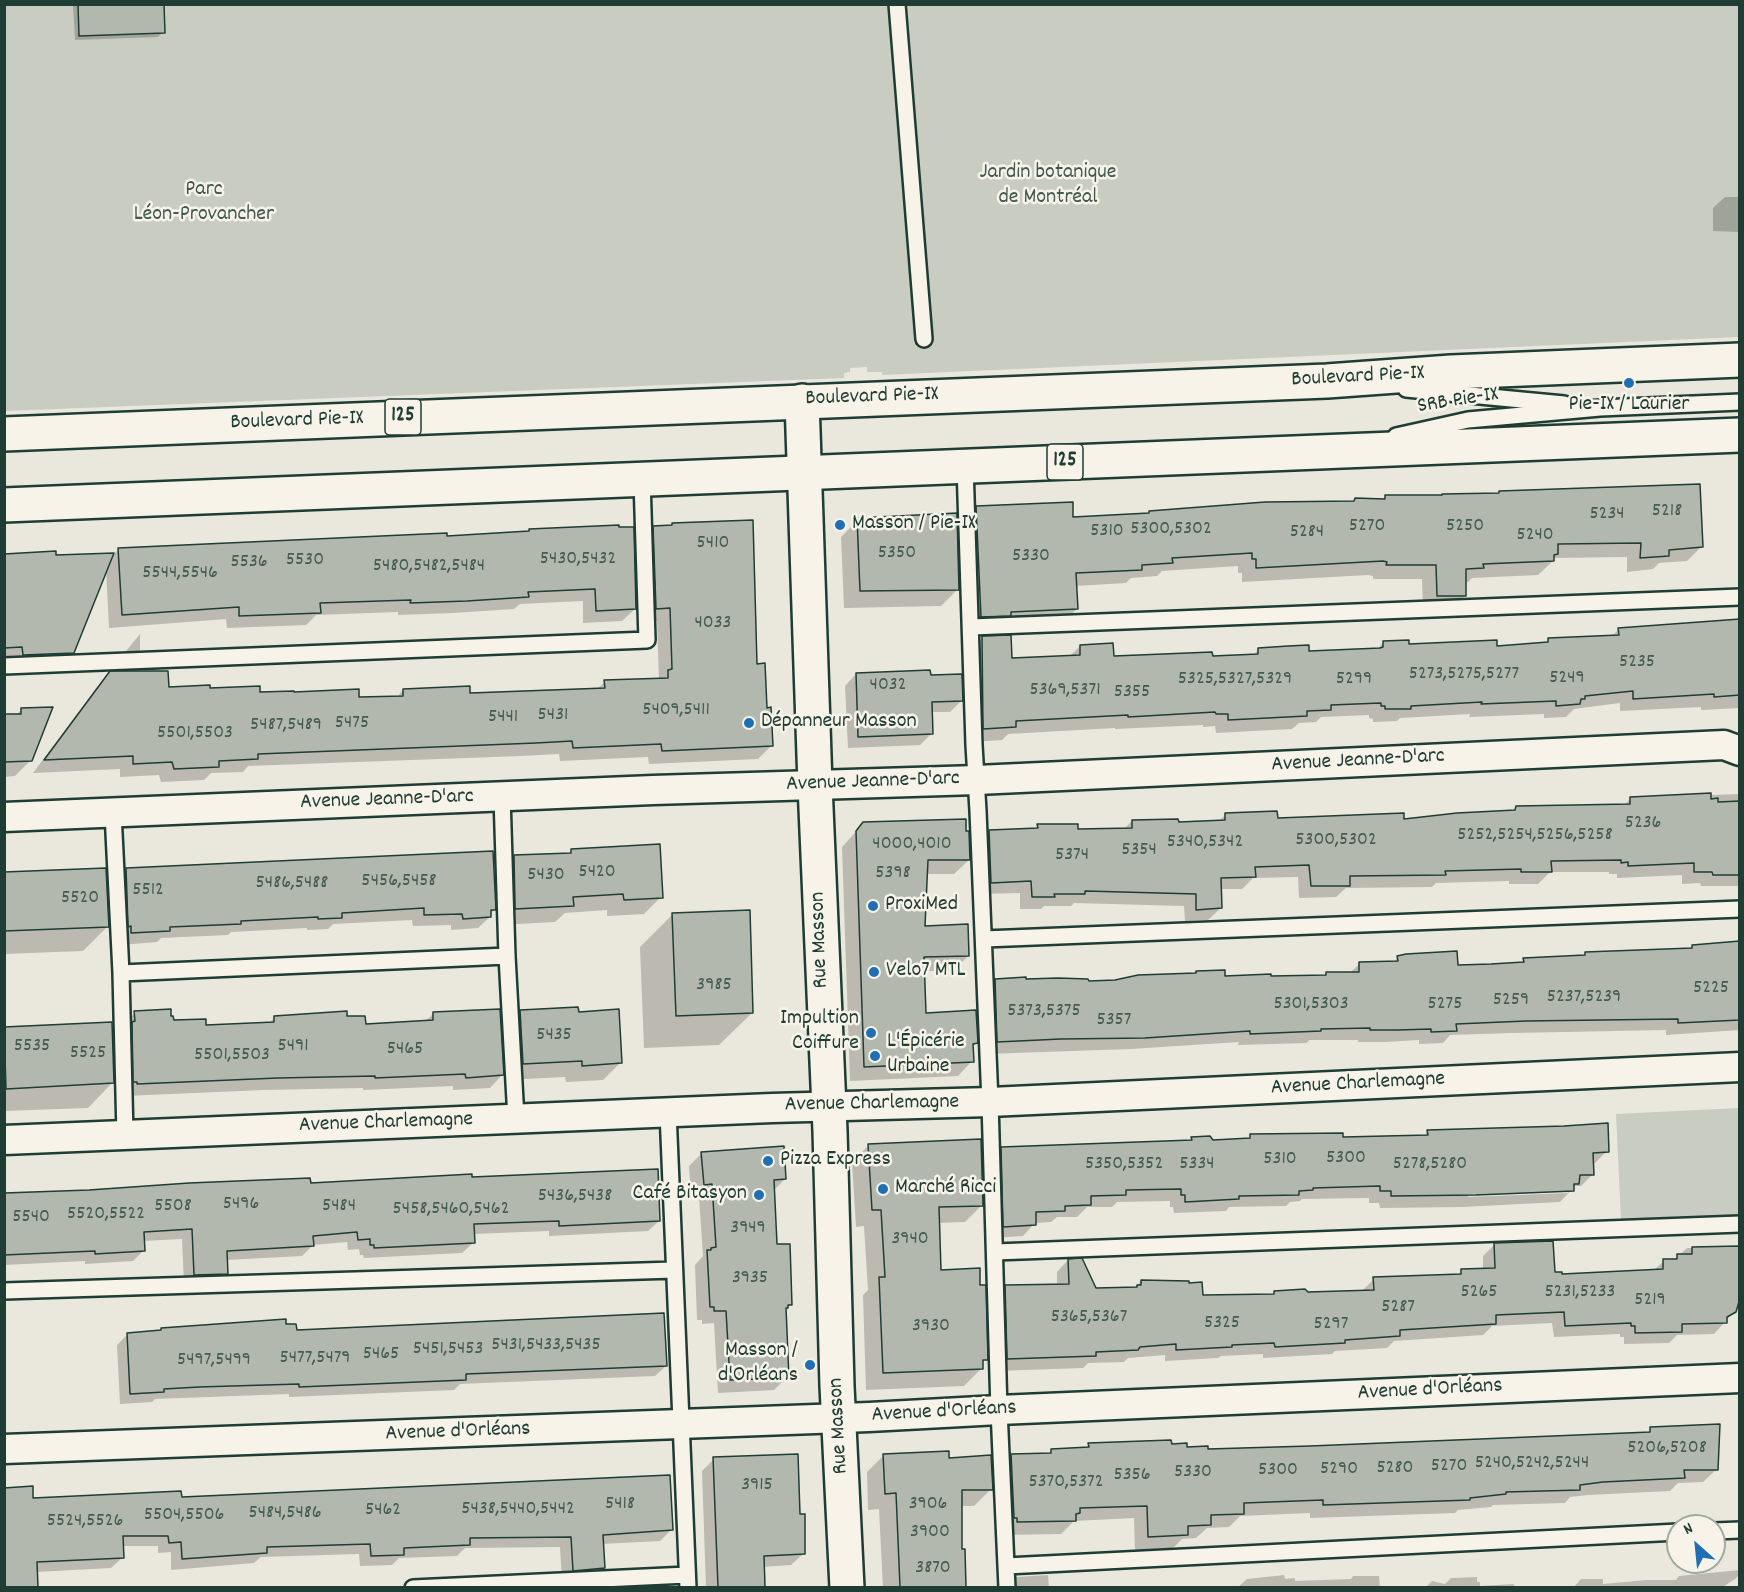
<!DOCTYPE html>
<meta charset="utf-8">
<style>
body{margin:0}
#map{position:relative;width:1744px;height:1592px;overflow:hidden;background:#eae8dd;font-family:Dekko,sans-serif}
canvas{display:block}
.frame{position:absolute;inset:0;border:6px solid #1f3d34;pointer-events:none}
.north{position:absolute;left:1666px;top:1514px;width:60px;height:60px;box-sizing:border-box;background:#f7f3e8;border:2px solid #a1aaa0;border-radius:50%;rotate:333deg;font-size:16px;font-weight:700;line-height:24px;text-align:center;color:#1f3d34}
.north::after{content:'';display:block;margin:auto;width:21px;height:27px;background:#1f6fb2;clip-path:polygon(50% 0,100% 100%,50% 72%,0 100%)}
</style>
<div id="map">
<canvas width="1744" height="1592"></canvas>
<div class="frame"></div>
<div class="north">N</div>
</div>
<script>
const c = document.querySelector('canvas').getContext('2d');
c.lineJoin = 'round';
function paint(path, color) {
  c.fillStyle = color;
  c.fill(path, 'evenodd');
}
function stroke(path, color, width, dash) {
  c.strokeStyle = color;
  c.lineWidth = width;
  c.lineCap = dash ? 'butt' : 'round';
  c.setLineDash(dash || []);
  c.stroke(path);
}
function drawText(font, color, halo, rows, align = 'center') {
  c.font = font + ' Dekko,sans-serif';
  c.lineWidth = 5;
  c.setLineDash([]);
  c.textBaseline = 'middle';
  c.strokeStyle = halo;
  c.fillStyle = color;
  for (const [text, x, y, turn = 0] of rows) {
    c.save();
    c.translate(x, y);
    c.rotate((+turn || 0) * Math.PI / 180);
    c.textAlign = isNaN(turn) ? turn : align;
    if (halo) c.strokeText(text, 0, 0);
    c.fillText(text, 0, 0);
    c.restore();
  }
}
const green = new Path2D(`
 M4,5H1739V337L882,375V372H867V367L850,368V372L844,373V378L5,411Z
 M1739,1108V1218L1621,1220L1616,1114Z`);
const shadow = new Path2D(`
 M73,4H162L163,32L158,37L75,40Z
 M1725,197H1740V232L1713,231V208Z
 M1499,492L1701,547L1687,561L1659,563L1653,569L1627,572V557L1552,558L1553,561L1538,575L1472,578L1468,582H1465V596L1451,610H1423L1422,579H1373V576L1368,575L1242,582V573H1238V566L1162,571L1157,576L1131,578L1126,583L1075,586L1077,609L1062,623L967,631L962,522L977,507L1072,518L1147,515L1149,512L1382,500L1386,496L1497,494Z
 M858,520L958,589L941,606L844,608L841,537Z
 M672,525L755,665L766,709L771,746L758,759L649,764L648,757L560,761L559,754L521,756L248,766L243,772L211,773L204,780L161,782L159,775L120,777V769L33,773L97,687L111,673L168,689L357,698L397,697L403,690L469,695L597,689L605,682L659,680L657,621H643L640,541L654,527L671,526Z
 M527,533L635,609L622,621L583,623V601L520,604L514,609L453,613L398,615V612L316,615L306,625L227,628L226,619L109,628L106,568L73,652L57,669L4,671V555L55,557L114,554L119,549L446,537Z
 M1740,621V708L1701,710V707L1620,711V703L1574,709L1566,717L1544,718V714L1469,717L1470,714L1400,718L1397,721L1373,722V719L1369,718V715L1321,717L1316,722L1299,723L1292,729L1216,733L1215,726L1203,727V725L1115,729V728L1008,734L1002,740L971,742L969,651L982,638L1011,660L1069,657L1080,646L1112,657H1212L1252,656L1258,650L1308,652L1377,649L1384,642L1408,646L1496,647L1544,644L1548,640L1611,637L1619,629Z
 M140,634V650L135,655L122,656Z
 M856,674L930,677L961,701L950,712H930L931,734L920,745L848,748L845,686Z
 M21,710L31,760L15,776L4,777V716L16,715Z
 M1740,794V886H1701L1700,883L1682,884V875L1617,878V874H1609V872H1550L1538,884H1509V881L1436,883L1432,887L1346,888L1336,897L1299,898L1298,877L1253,878L1242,889H1220L1221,908L1208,920L1185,921L1184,906L1074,903L1071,906H1044L1041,909H1020V893L979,894L977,844L989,831L1034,830L1038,826L1077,830L1124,829L1132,821L1177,824L1218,822L1226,814L1276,819L1403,821L1512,812L1516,807L1624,805L1631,798Z
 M863,824L969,860L954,874H926L924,928L968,956L953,971H923L925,1014L976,1043L972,1047V1061L958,1076L850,1081L842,847Z
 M571,851L661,897L644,914L607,916V910L565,913L555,922L499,925L497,874L514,857L568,854Z
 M126,870L494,910L490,914V917L478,928L451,930V925L413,926L412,920L333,924L328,929L307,930V928L231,932L228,935L161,938L157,942L120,945L114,882Z
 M4,873L107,927L83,951L4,954Z
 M673,914L752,1013L719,1045L644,1048L640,947Z
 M1740,943V1030L1666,1035V1030L1512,1033L1450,1035L1443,1043L1419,1044V1040L1385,1042H1358V1040H1309L1307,1043L1238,1045L1239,1042L1131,1049L985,1054L983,993L995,981L1087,982L1194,975L1196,972L1224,977H1324L1326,974L1350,973L1359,964L1393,963L1398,957L1457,966L1520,964L1524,959L1582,957L1585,953L1689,950L1692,946Z
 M520,1011L577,1013L620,1063L603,1080L566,1082L565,1077L506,1080L503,1028Z
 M135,1013L172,1022L204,1026L268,1024L275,1017L345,1018L364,1025L425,1022L433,1014L502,1075L490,1088L453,1090V1086L363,1090V1088L264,1090L125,1096L122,1026Z
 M4,1029L112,1083L88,1108L4,1111Z
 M1428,1131L1607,1151L1595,1163L1592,1164L1593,1174L1581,1186H1575L1560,1202L1463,1207L1380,1208L1379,1203H1369V1198L1302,1199L1300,1201L1290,1202L1286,1206L1229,1207L1226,1211L1174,1213L1173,1207H1170V1201L1117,1202L1112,1207H1087L1077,1217H1057L1051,1222L1035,1223L1023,1236L992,1238L990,1161L1002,1149L1188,1142L1192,1138L1212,1142L1247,1140L1251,1136L1342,1138L1423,1137ZM1568,1190V1193L1468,1197V1194Z
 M869,1145L982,1205L965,1222L938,1223L939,1271L986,1359L981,1364V1369L964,1386L866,1390L863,1295L868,1290L864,1226L856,1227L852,1162Z
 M702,1153L785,1179L773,1191L776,1246L791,1304L784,1311L787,1377L774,1390L718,1393L714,1323L702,1324V1320H697L695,1265L703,1256L699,1197H691L689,1166Z
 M471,1178L659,1221L648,1231L549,1236V1231L473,1234V1243L462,1253L364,1258L363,1255H360L359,1249L348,1250L347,1242L313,1245L302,1256L226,1260V1274L216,1284L184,1285L182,1239L143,1241L144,1250L133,1261L85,1264V1261L4,1265V1195Z
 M1495,1244L1553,1274L1561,1276L1654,1270L1664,1261H1673L1687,1248H1740L1735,1311L1714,1334L1677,1335L1669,1343L1624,1344V1337H1620V1334L1554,1337L1552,1323L1492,1326L1483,1335L1394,1341L1387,1348L1335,1351L1332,1354L1263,1358V1354L1221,1356L1218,1358L1165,1361V1355L1128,1358L1124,1362L1088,1363L1083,1368L996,1371L994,1298L1006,1287L1057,1286V1272L1068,1260L1095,1290L1134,1288L1141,1281L1202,1297L1272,1295L1275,1293L1308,1294L1362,1291L1374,1279L1457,1276L1462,1270H1483V1256Z
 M285,1326L295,1332L666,1366L655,1376L460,1384L454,1390L289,1397V1394L155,1399L152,1402L120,1404L117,1345L127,1335L158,1332L161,1329Z
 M1651,1429L1717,1469L1703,1482L1678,1483L1670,1491L1588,1495L1570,1497L1565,1503L1493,1505L1491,1507L1458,1510L1455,1513L1310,1518V1513L1240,1516L1229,1527L1207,1528L1196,1538L1182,1539L1173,1548L1135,1550L1134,1518L1074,1521L1061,1534L1004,1535L998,1469L1011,1456L1047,1455L1052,1450L1085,1448L1089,1444L1170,1446L1206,1450L1646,1434Z
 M884,1455L947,1459L991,1489L974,1506H960V1551L964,1550L965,1588H883L879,1509L868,1510L867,1472Z
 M714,1459L798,1516L803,1554L791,1565L763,1567L764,1588H706L702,1471Z
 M4,1490L32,1499H180L671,1530L660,1541L602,1544L604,1568L593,1579L562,1581L560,1547L465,1548L457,1556L399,1558L392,1565L360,1566L359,1554L261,1557L254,1563L171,1570V1552L158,1553V1546H122V1558L111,1568L36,1572V1588H4Z
 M1740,1570V1574L1735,1579L1721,1588H1573L1581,1579H1603V1584L1647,1580H1676L1679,1576Z
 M1048,1575L1049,1588H1006L1017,1577Z
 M1284,1575L1285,1579L1295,1578V1581L1351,1579L1353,1576H1379L1380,1588H1237L1247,1579Z
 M1477,1577V1582H1480V1586L1514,1584V1588H1425L1432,1581L1445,1584L1451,1578Z`);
const building = new Path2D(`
 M78,4H164L165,33L79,36Z
 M1700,484L1703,547L1669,550V556L1640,558L1641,543L1558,544V554L1554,555V561L1483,564L1484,568L1466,569V596H1437L1436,565H1386L1387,562L1383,561L1256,568V559H1252V553L1172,558L1173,563L1142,565V570L1076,573L1078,609L1011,612V616L981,617L976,506L1073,502V517L1149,513V511L1265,502L1354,501L1355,498L1385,499V495H1442V494L1499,493V491Z
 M957,513L959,590L860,591L857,518Z
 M753,520L757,664L765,663L767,708L771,707L773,746L662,751L661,744L573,748L572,741L536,743L258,754V759L219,761V767L174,769L172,762L133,764V756L44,760L110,671H168L169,687L210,685V688L260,686V692L294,691V692L359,689V697L403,696V689L470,686V693L605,688L604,680L668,678V670L672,669L670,608L656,609L653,526L672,525V523Z
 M619,525V527H634L636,609L596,611L595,589L528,592L529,597L467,601L410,603L411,600L320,603L321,613L239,616V607L122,615L118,548L447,533V536L529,531V529Z
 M56,551V555L114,553L74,653L23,655L22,647L4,648V554Z
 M1740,619V695L1714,697V694L1633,699V691L1585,696V699H1581L1580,704L1556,706V701L1481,704L1482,702L1411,706V709H1385V706H1381V703L1331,705V710L1307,711V716L1228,720V714H1216L1215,712L1128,717V715L1016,721V727L983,729L982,636L1011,635L1012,658L1080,655V645L1113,643L1114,656L1212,652L1213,656L1258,654V648L1288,646L1309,645V651L1380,648L1383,647V641L1409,640V644L1497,640V646L1548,642V638L1619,635L1618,628Z
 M930,670L931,675L962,674L963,701L932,702L933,734L858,737L856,673Z
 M53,707L32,761L4,762V714H21V708Z
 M1711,793V799L1718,798V802L1740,801V875H1713L1712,872H1694V863L1628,866V862L1621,863V860L1551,861L1552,872H1521V869L1445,871L1446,875L1350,876V886H1311L1309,865L1255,867L1256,877L1221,878L1222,908L1196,910V894L1085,891V894H1054L1055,897H1032L1031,881L991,883L989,830L1038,828L1037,824H1078V829L1132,828V820L1178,819L1179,822L1225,820V813L1277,811L1278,818L1404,813V819L1457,813L1515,810L1516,806L1630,804V797Z
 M966,819V831H969L970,860H928L925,926L968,924L969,956L924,957L926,1013L976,1010L978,1043L973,1044L974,1062L864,1067L856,831L863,822Z
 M660,844L663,898L624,900L623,894L573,897L574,906L515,909L514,855L571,853V849Z
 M493,851L496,910H491V917L463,919L462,914L424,915V908L342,913V918L318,919V917L241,921V924L170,927V931L131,933V926L128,927L126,868Z
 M106,868L109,927L4,931V872Z
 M750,910L753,1013L676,1016L672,913Z
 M1740,941V1020L1678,1023V1019L1526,1021L1456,1024L1457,1031L1431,1032V1029L1398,1030H1370V1028L1321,1029V1031L1250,1034V1031L1145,1038L1061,1039L997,1042L995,979L1026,977V979L1058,978L1088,979L1089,981L1115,980L1138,975L1196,973V971L1225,970V976L1271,974V976L1326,975V972H1359V962L1398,961L1397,956L1406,954L1457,951L1458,965L1491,964L1524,962L1523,958L1585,955V952L1692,948V945Z
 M578,1007L579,1012L619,1009L622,1063L582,1066V1061L523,1064L520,1010Z
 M171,1009V1016H173L174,1020L206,1019V1025L274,1022V1016L347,1011V1016H365L366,1024L433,1020V1012L500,1009L504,1075L466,1078L465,1074L375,1078V1076L278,1078L137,1084V1082H133L132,1022L135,1021L134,1011Z
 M112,1022L114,1083L6,1089L4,1027Z
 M1608,1123L1609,1152L1593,1153L1594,1175H1580L1579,1184H1574V1191L1476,1195L1391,1196V1191H1380V1186L1313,1188V1190L1299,1191V1195L1239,1196V1199L1185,1202V1195H1181V1189L1126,1190V1195L1091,1196V1205L1065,1206V1211L1036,1212V1225L1003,1227L1001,1147L1192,1140L1191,1137L1210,1136L1213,1140L1250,1138V1134L1343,1133V1137L1428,1135L1427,1130L1564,1126Z
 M981,1139L983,1206L939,1207L941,1270L980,1268V1285H986L988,1360H983V1369L883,1373L879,1277H885L881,1210H872L868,1144Z
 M784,1146L786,1179L774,1180L777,1244H790L792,1305H788V1308H786L789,1378L730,1380L726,1311H714V1307H710L707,1250H711V1248L716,1247L712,1184L704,1185L701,1152Z
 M658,1169L660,1221L559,1226V1221L474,1224L475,1243L374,1248V1245H370V1239L358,1240L357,1232L313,1236L314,1246L227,1251L228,1274L194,1275L192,1229L144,1232L145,1251L95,1254V1251L4,1255V1193L89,1190L189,1183L310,1178L311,1183L472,1174V1177Z
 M1553,1241L1555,1272H1562V1274L1663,1269V1259H1677V1254H1692V1247L1740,1246V1298L1736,1312L1727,1317V1323L1682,1324V1332L1635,1333V1326H1631V1323L1565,1326L1564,1312L1496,1315V1324L1400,1330V1336L1345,1340V1343L1275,1347L1274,1343L1232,1345V1347L1176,1350V1344L1140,1347L1138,1350L1096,1352V1356L1007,1359L1005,1285L1069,1284L1068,1259L1082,1258L1096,1288L1137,1287V1285H1141V1280L1189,1281V1283L1202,1282L1203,1295L1274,1294V1291L1305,1289L1308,1292L1374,1290L1373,1277L1461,1274V1269L1495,1268L1494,1243Z
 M664,1313L667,1366L466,1374V1380L299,1387V1384L199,1387L164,1389V1392L130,1394L127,1333L161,1330V1328L286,1319V1324H296L297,1330Z
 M1720,1424L1718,1470H1684L1685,1478L1603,1482L1580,1485V1490L1506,1492V1494L1470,1498V1500L1323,1505V1500L1244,1503V1514L1211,1515V1525L1188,1526V1535L1148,1537L1147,1506L1080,1508V1513L1076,1514V1521L1017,1522V1518H1014L1011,1454L1051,1453V1449L1089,1447L1088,1443L1171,1440L1172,1444L1187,1443V1447L1208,1446V1449L1310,1446L1650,1432V1427Z
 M949,1451V1458L991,1455L993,1490H962V1549H965L966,1587H900L896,1493L885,1494L883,1454Z
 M798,1454L800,1514H805V1554L764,1556L765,1587H718L713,1457Z
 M670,1475L673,1530L603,1535L605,1568L573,1571L571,1537L470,1538V1545L404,1548V1555L371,1556L370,1544L267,1547V1553L182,1559L181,1542L169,1543L168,1536H123L124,1558L37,1562L38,1587H4V1488L33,1486V1498L181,1491L182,1497Z`);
const service = new Path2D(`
 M897,4L924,339
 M1406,389L1564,404
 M1396,436L1468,420L1600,408L1740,402
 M965,466L974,745L978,811L990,1102L999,1410L1007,1588
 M971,627L1740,597
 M4,666L647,640L642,480
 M502,796L507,956L516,1119
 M113,813L121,973L125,1135
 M984,939L1740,909
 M121,973L507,956
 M668,1112L688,1588
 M995,1252L1740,1224
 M4,1291L674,1270
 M1714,1531L1740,1530
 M1006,1566L1678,1532
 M413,1588L687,1575`);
const minor = new Path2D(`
 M4,817L653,790L977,780L1724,745L1740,751
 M4,1140L772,1108L990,1102L1740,1067
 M4,1449L869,1417L999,1410L1740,1378`);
const tertiary = new Path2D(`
 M802,401L815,785L830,1131L837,1386L847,1588`);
const primary = new Path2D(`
 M4,434L1327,381L1451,372L1740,360
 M4,505L1740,435`);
const markers = [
 [1629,383,6,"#1f6fb2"],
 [840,525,6,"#1f6fb2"],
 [749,723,6,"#1f6fb2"],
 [873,906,6,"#1f6fb2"],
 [874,972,6,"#1f6fb2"],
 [871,1033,6,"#1f6fb2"],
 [875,1056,6,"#1f6fb2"],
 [768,1161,6,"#1f6fb2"],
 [883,1189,6,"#1f6fb2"],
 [759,1195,6,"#1f6fb2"],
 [810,1365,6,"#1f6fb2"]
];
const numberNames = [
 ["5218",1667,512],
 ["5234",1607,515],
 ["5270",1367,527],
 ["5250",1465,527],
 ["5300,5302",1171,530],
 ["5310",1107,532],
 ["5284",1307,533],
 ["5240",1535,536],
 ["5410",713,544],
 ["5350",897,554],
 ["5330",1031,557],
 ["5430,5432",578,560],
 ["5530",305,561],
 ["5536",249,563],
 ["5480,5482,5484",429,567],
 ["5544,5546",180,574],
 ["4033",713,624],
 ["5235",1637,663],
 ["5273,5275,5277",1464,675],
 ["5249",1567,679],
 ["5325,5327,5329",1235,680],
 ["5299",1354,680],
 ["4032",888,686],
 ["5369,5371",1065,691],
 ["5355",1132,693],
 ["5409,5411",676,711],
 ["5431",553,716],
 ["5441",503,718],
 ["5475",352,724],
 ["5487,5489",286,726],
 ["5501,5503",195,734],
 ["5236",1643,824],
 ["5252,5254,5256,5258",1535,836],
 ["5300,5302",1336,841],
 ["5340,5342",1205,843],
 ["4000,4010",912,845],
 ["5354",1139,851],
 ["5374",1072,856],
 ["5420",597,873],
 ["5398",893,874],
 ["5430",546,876],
 ["5456,5458",399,882],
 ["5486,5488",292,884],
 ["5512",148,891],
 ["5520",80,899],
 ["3985",714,986],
 ["5225",1711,989],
 ["5237,5239",1584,998],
 ["5259",1511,1001],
 ["5301,5303",1311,1005],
 ["5275",1445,1005],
 ["5373,5375",1044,1012],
 ["5357",1114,1021],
 ["5435",554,1036],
 ["5535",32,1047],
 ["5491",293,1047],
 ["5465",405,1050],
 ["5525",88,1054],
 ["5501,5503",232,1056],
 ["5300",1346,1159],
 ["5310",1280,1160],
 ["5350,5352",1124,1165],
 ["5334",1197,1165],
 ["5278,5280",1430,1165],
 ["5436,5438",575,1197],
 ["5496",241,1205],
 ["5508",173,1207],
 ["5484",339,1207],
 ["5458,5460,5462",451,1210],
 ["5520,5522",106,1215],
 ["5540",31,1218],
 ["3949",748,1229],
 ["3940",910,1240],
 ["3935",750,1279],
 ["5265",1479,1293],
 ["5231,5233",1580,1293],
 ["5219",1650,1301],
 ["5287",1398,1308],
 ["5365,5367",1089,1318],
 ["5325",1222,1324],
 ["5297",1331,1325],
 ["3930",931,1327],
 ["5431,5433,5435",546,1346],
 ["5451,5453",448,1350],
 ["5465",381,1355],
 ["5477,5479",315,1359],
 ["5497,5499",214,1361],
 ["5206,5208",1667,1449],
 ["5240,5242,5244",1532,1464],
 ["5270",1449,1467],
 ["5280",1395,1469],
 ["5290",1339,1470],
 ["5300",1278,1471],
 ["5330",1193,1473],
 ["5356",1132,1476],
 ["5370,5372",1066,1483],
 ["3915",757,1486],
 ["5418",620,1505],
 ["3906",928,1505],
 ["5438,5440,5442",518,1510],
 ["5462",383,1511],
 ["5484,5486",285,1514],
 ["5504,5506",184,1516],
 ["5524,5526",85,1522],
 ["3900",930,1533],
 ["3870",933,1569]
];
const shields = [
 [403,417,36],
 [1065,462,36]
];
const shieldNames = [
 ["125",403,417],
 ["125",1065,462]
];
const parkNames = [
 ["Jardin botanique",1048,174],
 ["de Montréal",1048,199],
 ["Parc",204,191],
 ["Léon-Provancher",204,216]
];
const streetNames = [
 ["Boulevard Pie-IX",1358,378,-3],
 ["Boulevard Pie-IX",872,398,-2],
 ["SRB Pie-IX",1458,402,-9],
 ["Boulevard Pie-IX",297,422,-2],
 ["Avenue Jeanne-D'arc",1358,762,-3],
 ["Avenue Jeanne-D'arc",873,783,-2],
 ["Avenue Jeanne-D'arc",387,801,-2],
 ["Rue Masson",821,940,-92],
 ["Avenue Charlemagne",1358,1085,-3],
 ["Avenue Charlemagne",872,1105,-1],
 ["Avenue Charlemagne",386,1124,-2],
 ["Avenue d'Orléans",1430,1391,-3],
 ["Avenue d'Orléans",944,1413,-3],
 ["Rue Masson",840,1426,-93],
 ["Avenue d'Orléans",458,1433,-2]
];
const poiNames = [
 ["Pie-IX / Laurier",1629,406,"center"],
 ["Masson / Pie-IX",852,525],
 ["Dépanneur Masson",761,723],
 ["ProxiMed",885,906],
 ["Velo7 MTL",886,972],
 ["Impultion",859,1020,"right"],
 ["Coiffure",859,1045,"right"],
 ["L'Épicérie",887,1043],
 ["Urbaine",887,1068],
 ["Pizza Express",780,1161],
 ["Marché Ricci",895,1189],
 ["Café Bitasyon",747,1195,"right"],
 ["Masson /",798,1352,"right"],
 ["d'Orléans",798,1377,"right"]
];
paint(green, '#c8ccc1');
paint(shadow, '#0003');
paint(building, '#b2b8ae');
stroke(building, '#1f3d34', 1.5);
stroke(service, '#1f3d34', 20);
stroke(minor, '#1f3d34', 33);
stroke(tertiary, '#1f3d34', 38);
stroke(primary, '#1f3d34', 38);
stroke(service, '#f7f3e8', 15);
stroke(minor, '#f7f3e8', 28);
stroke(tertiary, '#f7f3e8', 33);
stroke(primary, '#f7f3e8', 33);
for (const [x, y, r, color] of markers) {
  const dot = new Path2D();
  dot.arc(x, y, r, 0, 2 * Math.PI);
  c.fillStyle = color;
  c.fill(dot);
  stroke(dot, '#f7f3e8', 2);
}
drawText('20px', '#445c52', null, numberNames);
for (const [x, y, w] of shields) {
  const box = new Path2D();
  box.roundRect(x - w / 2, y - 18, w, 36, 4.5);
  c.fillStyle = '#f7f3e8';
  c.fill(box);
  stroke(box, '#1f3d34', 1.5);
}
drawText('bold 21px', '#1f3d34', null, shieldNames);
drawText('22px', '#415a50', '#f7f3e8', parkNames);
drawText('22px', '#1f3d34', '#f7f3e8', streetNames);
drawText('22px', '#1f3d34', '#f7f3e8', poiNames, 'left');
</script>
